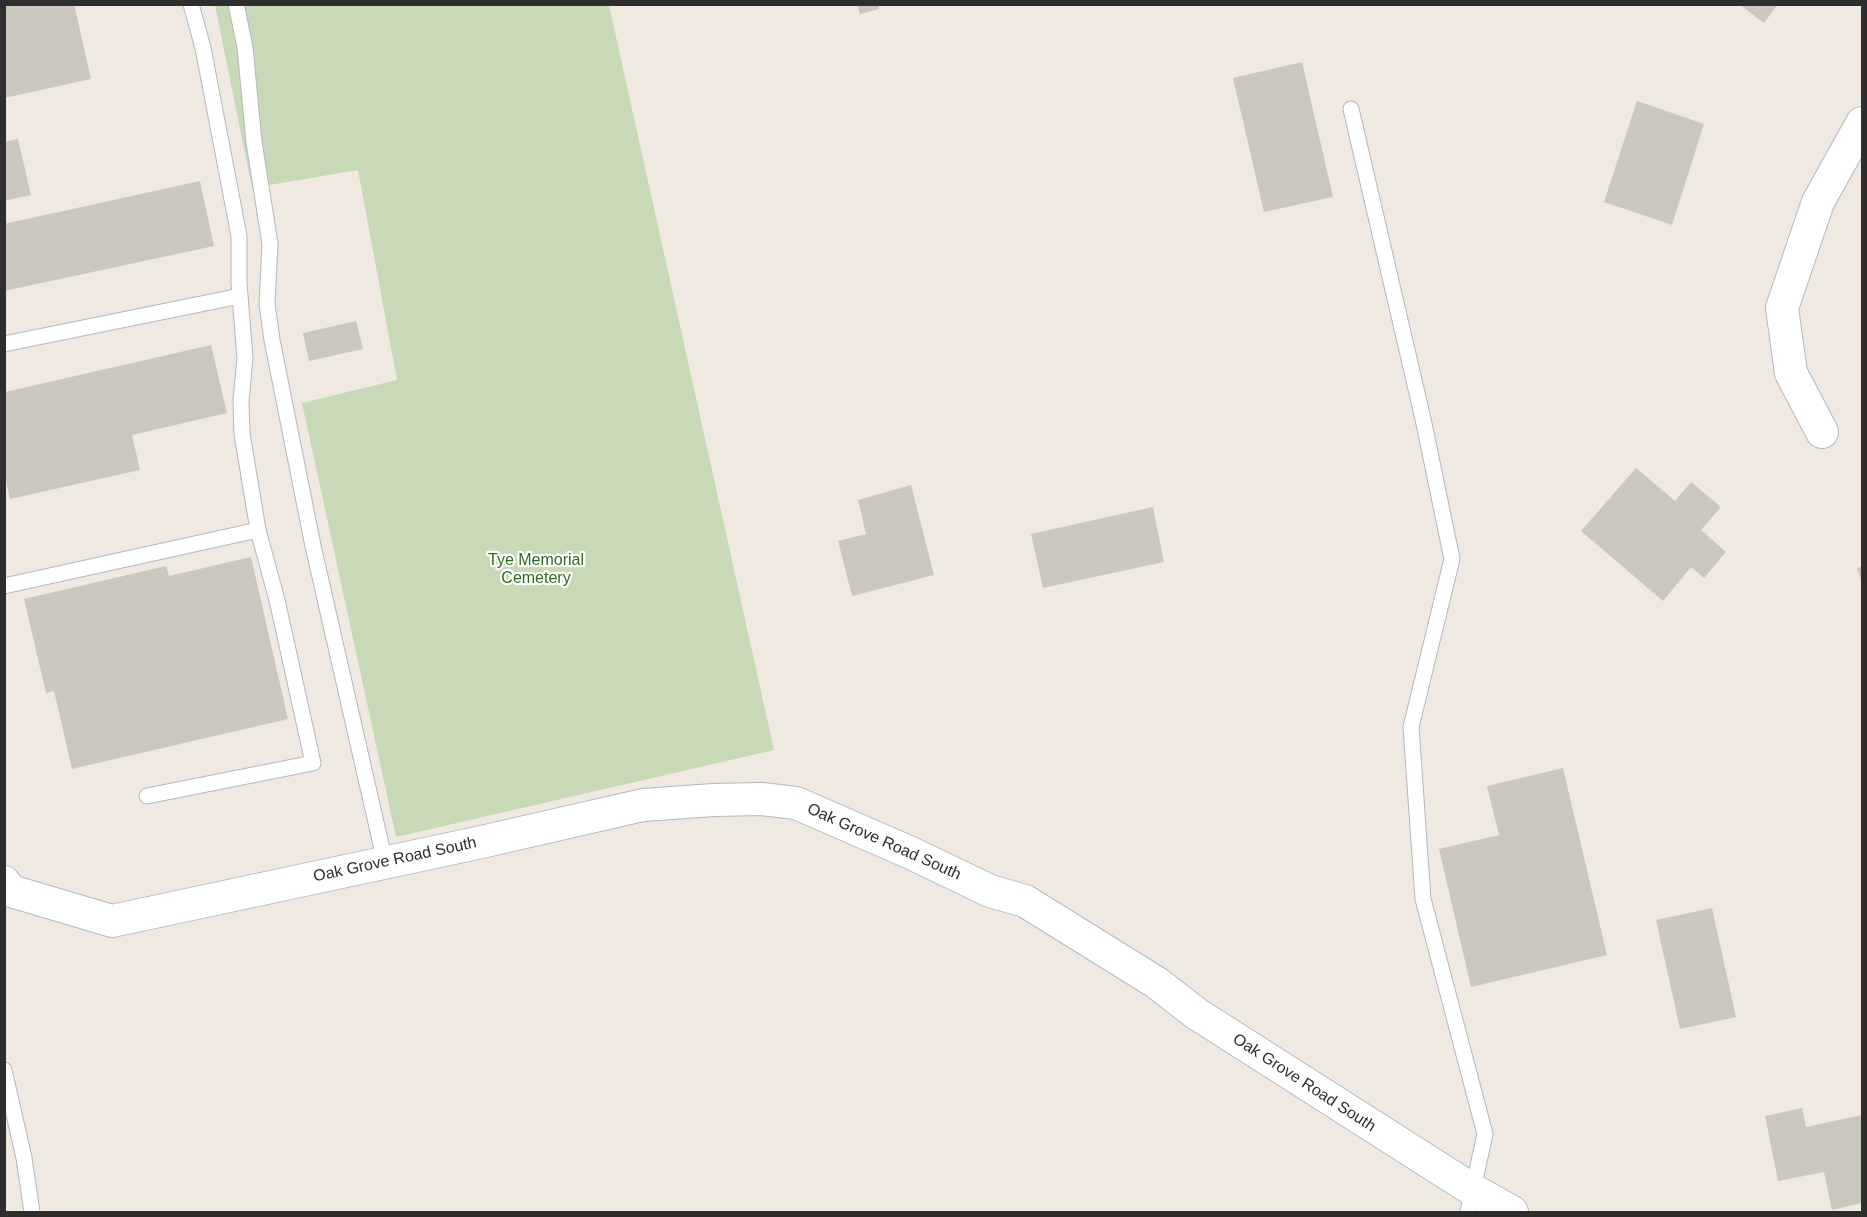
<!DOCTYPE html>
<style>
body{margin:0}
#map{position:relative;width:1867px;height:1217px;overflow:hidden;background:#efe9e1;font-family:Helvetica,sans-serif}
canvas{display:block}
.frame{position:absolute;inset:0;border:6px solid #2e2e2e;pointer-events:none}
</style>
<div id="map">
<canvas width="1867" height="1217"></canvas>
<div class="frame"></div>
</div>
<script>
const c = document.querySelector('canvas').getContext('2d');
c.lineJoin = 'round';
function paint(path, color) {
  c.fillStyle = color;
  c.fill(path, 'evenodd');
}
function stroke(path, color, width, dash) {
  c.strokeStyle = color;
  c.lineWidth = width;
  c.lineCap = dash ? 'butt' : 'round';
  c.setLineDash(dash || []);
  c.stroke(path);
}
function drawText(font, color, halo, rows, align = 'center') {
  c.font = font + ' Helvetica,sans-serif';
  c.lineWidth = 4.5;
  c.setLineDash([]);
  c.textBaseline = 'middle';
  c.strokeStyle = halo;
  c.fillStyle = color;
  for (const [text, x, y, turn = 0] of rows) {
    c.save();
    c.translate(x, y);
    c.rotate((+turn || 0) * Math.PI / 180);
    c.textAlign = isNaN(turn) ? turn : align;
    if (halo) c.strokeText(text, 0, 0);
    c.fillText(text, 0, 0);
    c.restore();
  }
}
const cemetery = new Path2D(`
 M215,5H609L774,750L396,837L302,403L397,380L358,170L252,188Z`);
const building = new Path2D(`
 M4,4H74L91,79L4,98Z
 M857,4H878L879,9L860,14Z
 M1739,4H1778L1764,23Z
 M1302,62L1333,197L1264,212L1233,78Z
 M1637,101L1704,124L1672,225L1604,202Z
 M18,139L31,195L4,201V142Z
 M200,181L214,246L4,291V224Z
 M356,321L363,349L309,361L303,333Z
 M211,345L227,413L132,435L140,470L10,499L5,477V392Z
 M1636,468L1675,501L1691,482L1721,507L1701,530L1726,552L1704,578L1691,567L1663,601L1581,531Z
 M911,485L934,575L852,596L838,541L866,534L858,500Z
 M1153,507L1164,562L1043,588L1031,534Z
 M251,557L288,719L72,769L54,691L46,693L24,599L166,566L169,576Z
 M1862,567V583L1857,568Z
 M1563,768L1607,955L1471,987L1439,849L1499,835L1487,786Z
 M1712,908L1736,1017L1680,1029L1656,920Z
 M1802,1108L1806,1127L1862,1115V1203L1832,1210L1824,1172L1778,1181L1765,1116Z`);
const lane = new Path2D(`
 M191,4L203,48L239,236V283L245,358L241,401L242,434L258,530
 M236,4L245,47L254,142L270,244L267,304L272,340L313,546L385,862
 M1351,109L1423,419L1452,559L1411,727L1423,899L1485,1134L1468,1212
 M4,344L240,296
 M4,586L258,530L277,600L313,763L147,796
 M4,1070L24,1158L32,1212`);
const street = new Path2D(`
 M1822,432L1791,373L1782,308L1818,202L1862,123
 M4,882L11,891L112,921L477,843L643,805L714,800L762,799L796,803L911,853L990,891L1025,901L1157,983L1197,1014L1473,1190L1512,1212`);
const parkNames = [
 ["Tye Memorial",536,561],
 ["Cemetery",536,579]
];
const streetNames = [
 ["Oak Grove Road South",884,842,24],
 ["Oak Grove Road South",395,860,-12],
 ["Oak Grove Road South",1304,1083,33]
];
paint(cemetery, '#c8d9b8');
paint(building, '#cbc7bf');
stroke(lane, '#b4b7c1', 17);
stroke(street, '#b4b7c1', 34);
stroke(lane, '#fff', 15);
stroke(street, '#fff', 32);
drawText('16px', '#2c6e1b', '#fff', parkNames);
drawText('16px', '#2e2e2e', '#fff', streetNames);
</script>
